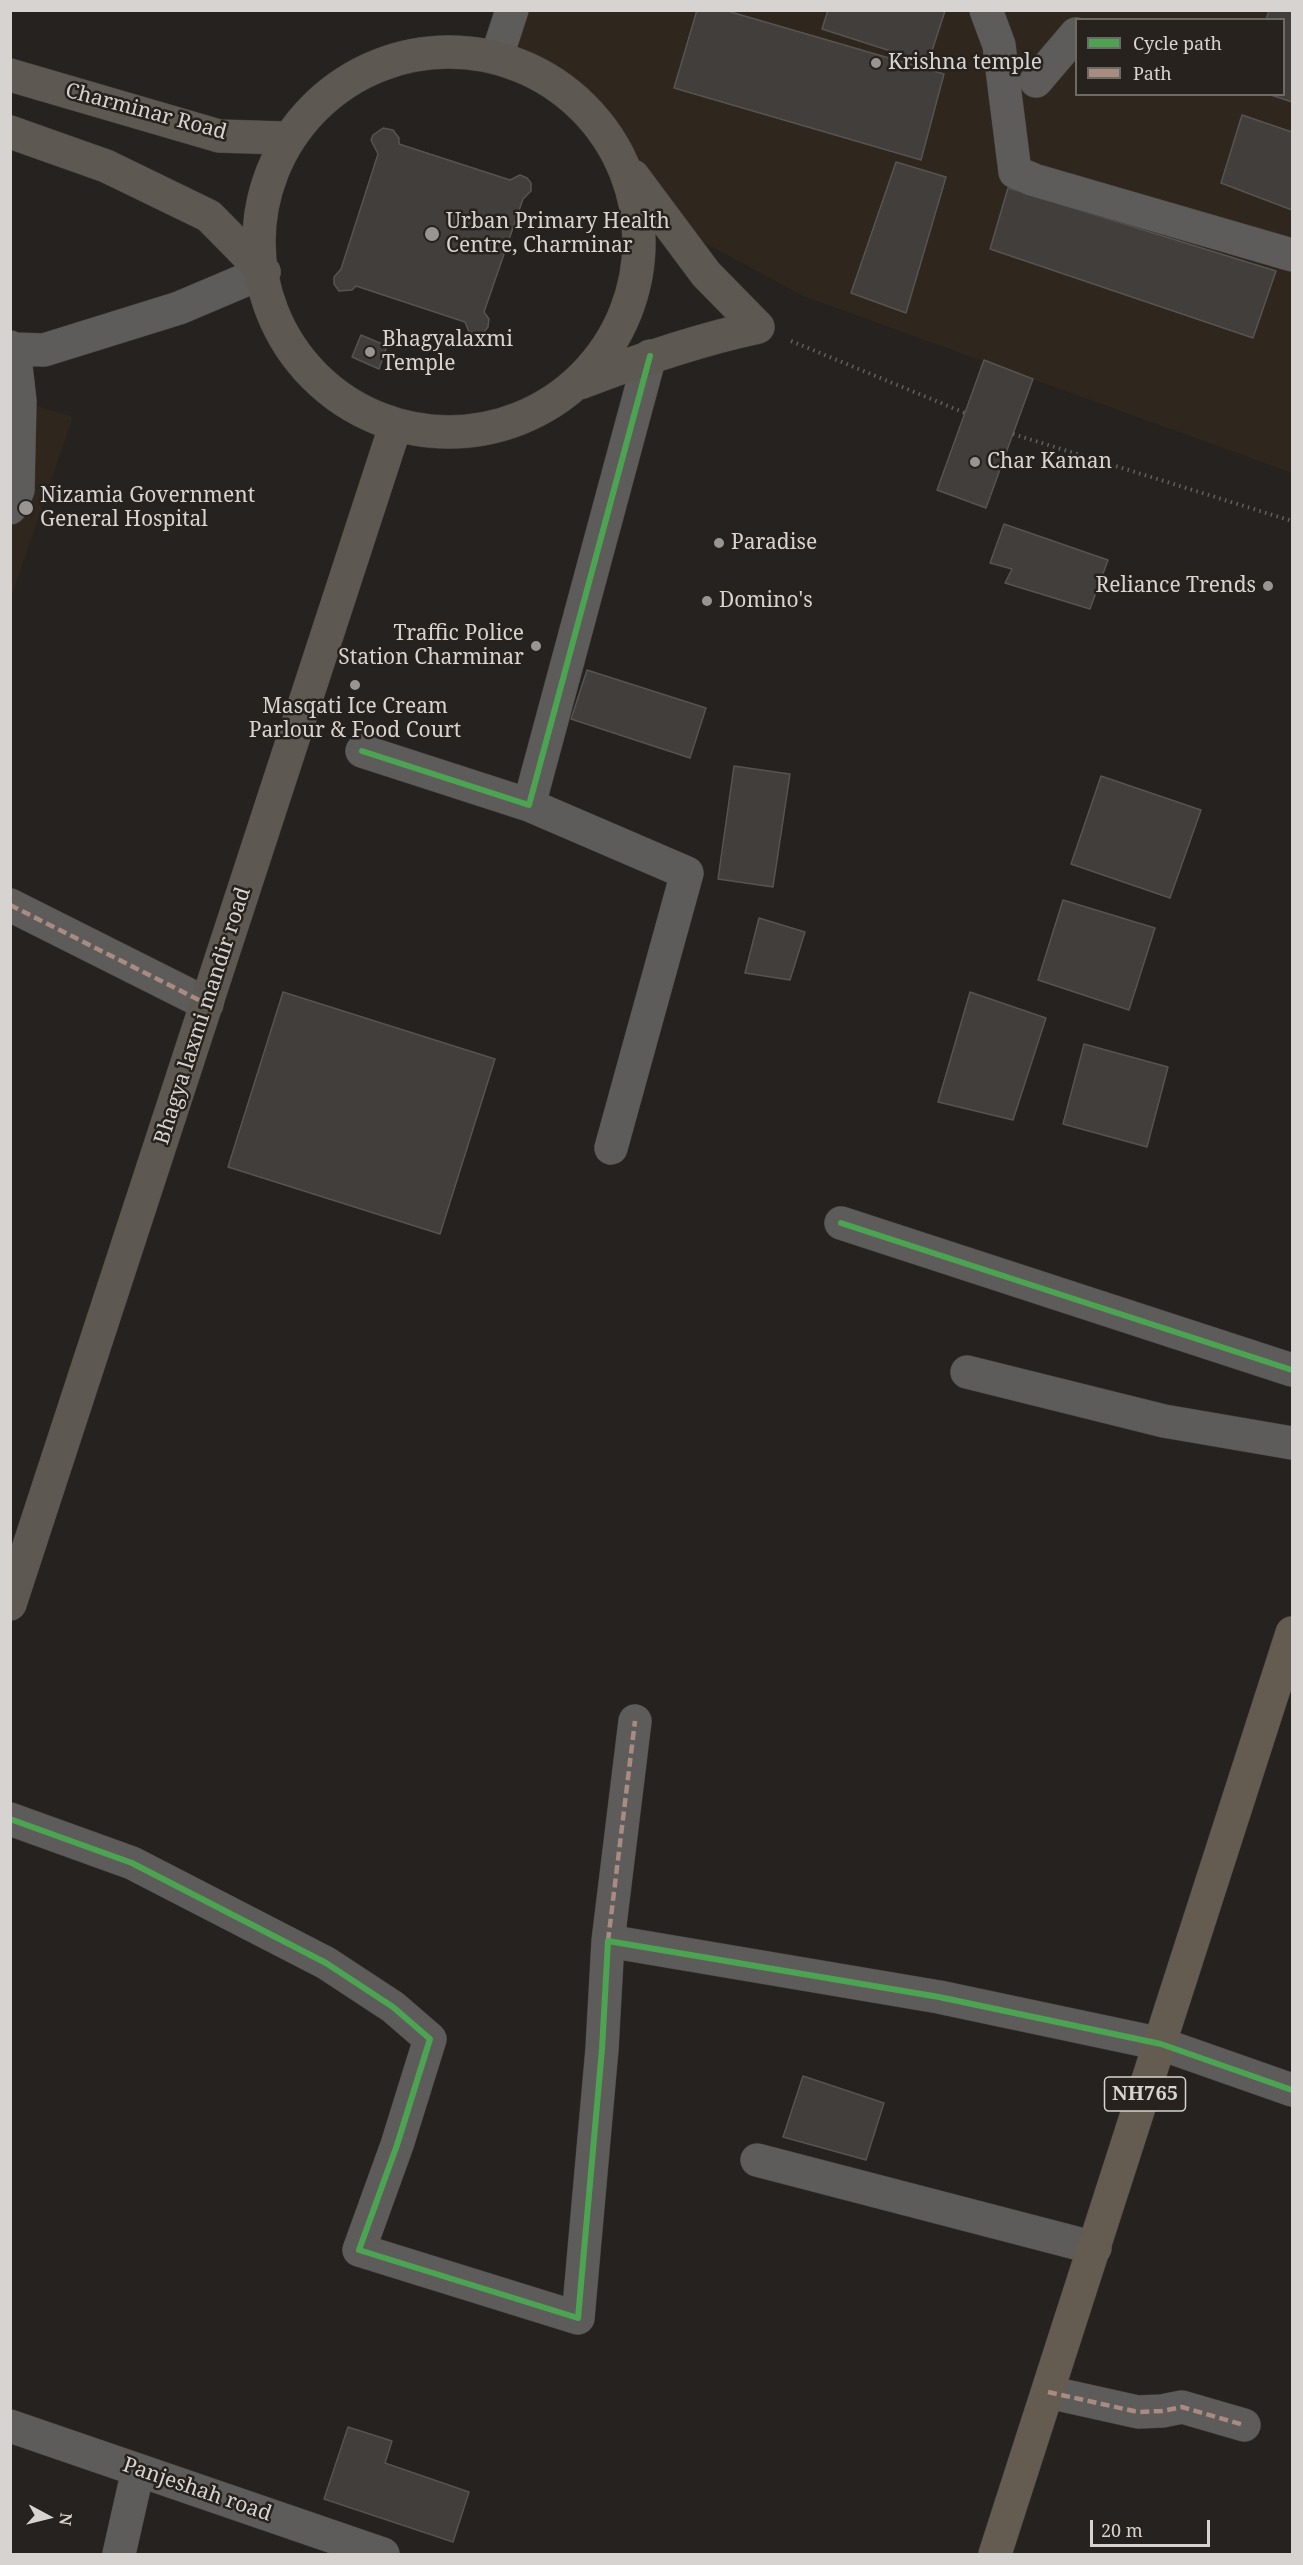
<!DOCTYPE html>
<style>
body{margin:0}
#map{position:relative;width:1303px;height:2565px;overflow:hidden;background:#25221f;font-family:"Noto Serif",serif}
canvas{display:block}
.frame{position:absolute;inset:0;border:12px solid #d7d3d0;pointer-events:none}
.legend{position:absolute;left:1075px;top:18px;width:210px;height:78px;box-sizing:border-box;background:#27221d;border:2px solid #6d6965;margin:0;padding:8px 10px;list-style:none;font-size:18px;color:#d7d3d0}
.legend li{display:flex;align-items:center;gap:12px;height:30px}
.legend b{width:30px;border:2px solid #6d6965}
.north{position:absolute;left:18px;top:2487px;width:60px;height:60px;-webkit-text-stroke:4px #27221d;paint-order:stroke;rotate:97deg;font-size:16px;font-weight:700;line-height:24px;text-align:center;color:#d7d3d0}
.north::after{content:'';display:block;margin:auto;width:21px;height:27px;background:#d7d3d0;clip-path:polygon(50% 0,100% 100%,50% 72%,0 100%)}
.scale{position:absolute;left:1090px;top:2520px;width:120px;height:27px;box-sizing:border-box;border:3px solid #d7d3d0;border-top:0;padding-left:8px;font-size:18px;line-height:21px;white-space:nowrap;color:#d7d3d0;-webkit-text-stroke:4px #27221d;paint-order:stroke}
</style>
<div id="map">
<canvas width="1303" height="2565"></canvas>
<div class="frame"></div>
<ul class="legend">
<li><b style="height:8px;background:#4ca352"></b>Cycle path</li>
<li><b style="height:8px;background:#a88b81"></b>Path</li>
</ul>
<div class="north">N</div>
<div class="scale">20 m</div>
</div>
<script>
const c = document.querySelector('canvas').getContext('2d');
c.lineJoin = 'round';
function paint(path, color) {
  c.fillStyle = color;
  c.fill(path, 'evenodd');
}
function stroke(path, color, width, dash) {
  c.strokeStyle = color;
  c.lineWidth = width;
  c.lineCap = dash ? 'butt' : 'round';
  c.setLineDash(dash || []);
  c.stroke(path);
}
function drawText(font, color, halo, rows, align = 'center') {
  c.font = font + ' "Noto Serif",serif';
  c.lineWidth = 5;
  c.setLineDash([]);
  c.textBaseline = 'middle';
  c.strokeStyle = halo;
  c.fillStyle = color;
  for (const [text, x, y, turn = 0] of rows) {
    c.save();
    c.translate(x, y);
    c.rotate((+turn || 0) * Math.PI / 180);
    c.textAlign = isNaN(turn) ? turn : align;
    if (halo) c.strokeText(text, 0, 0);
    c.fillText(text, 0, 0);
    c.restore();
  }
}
const built = new Path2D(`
 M512,11H1292V473L803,296L670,224L626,168L586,106L497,56ZM1076,20H1284V94H1076Z
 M11,398L73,417L11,598Z`);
const building = new Path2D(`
 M697,10H724L944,74L921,160L674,88Z
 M828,10H943L945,11L928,63L822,29Z
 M1269,10H1292V102L1268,94H1284V20H1266Z
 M1242,115L1292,132V210L1221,183Z
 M383,128L393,130L399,138V144L510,180L520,175L527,178L531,183V191L523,199L484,312L489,319L488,327L483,333L476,335L469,332L465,322L356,286L352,290L339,291L334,284V277L341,269L378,154L371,140L373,135Z
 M896,162L946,177L906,313L851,293Z
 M1008,188L1276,271L1253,338L990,249Z
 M361,335L387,346L379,369L352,357Z
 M984,360L1033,379L986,508L937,490Z
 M1004,524L1108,560L1090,609L1005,583L1012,569L990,563Z
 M587,670L706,708L690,758L571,719Z
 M734,766L790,774L773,887L718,879Z
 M1101,776L1201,810L1170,898L1071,864Z
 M1063,900L1155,928L1129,1010L1038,980Z
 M759,918L805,932L790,980L745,973Z
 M283,992L495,1059L440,1234L228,1167Z
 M970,992L1046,1018L1013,1120L938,1102Z
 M1084,1044L1168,1067L1147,1147L1063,1124Z
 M803,2076L884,2103L866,2160L783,2137Z
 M348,2427L392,2441L385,2463L469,2492L453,2542L324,2499Z`);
const path = new Path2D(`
 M791,341L965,413
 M1013,434L1292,521`);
const minor = new Path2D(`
 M986,10L999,45L1015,172L1034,180L1292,255
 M497,56L512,10
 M1036,81L1076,34
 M10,347L14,349L44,350L179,308L264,272
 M10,508L18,490L20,401L14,349
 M362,751L529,805L650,356
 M529,805L687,873L611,1148
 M10,905L207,1004
 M841,1223L1292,1370
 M967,1372L1164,1421L1292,1443
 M10,1819L132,1863L326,1963L393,2007L430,2039L397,2145L359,2250L578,2318L602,2049L608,1941L939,1997L1161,2044L1292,2090
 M608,1941L635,1721
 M757,2160L1095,2248
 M1048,2392L1138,2412L1162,2411L1182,2407L1244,2425
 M10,2426L383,2554
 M119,2554L138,2470`);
const major = new Path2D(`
 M259 242a190 190 0 1 1 380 0a190 190 0 1 1-380 0Z
 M10,75L219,136L283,138
 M10,132L106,166L209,216L264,272
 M633,176L706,274L758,327
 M580,383C639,360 697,340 758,327
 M10,1604C135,1211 269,820 395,427`);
const highway = new Path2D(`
 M995,2554L1292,1633`);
const quiet = new Path2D(`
 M10,905L207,1004
 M608,1941L635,1721
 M1048,2392L1138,2412L1162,2411L1182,2407L1244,2425`);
const cycleway = new Path2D(`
 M362,751L529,805L650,356
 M841,1223L1292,1370
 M10,1819L132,1863L326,1963L393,2007L430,2039L397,2145L359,2250L578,2318L602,2049L608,1941L939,1997L1161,2044L1292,2090`);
const markers = [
 [876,63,6,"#999592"],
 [432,234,8,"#999592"],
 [370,352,6,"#999592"],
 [975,462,6,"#999592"],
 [26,508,8,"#999592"],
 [719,543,6,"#999592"],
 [1268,586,6,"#999592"],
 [707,601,6,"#999592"],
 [536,646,6,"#999592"],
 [355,685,6,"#999592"]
];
const shields = [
 [1145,2094,81]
];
const shieldNames = [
 ["NH765",1145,2094]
];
const poiNames = [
 ["Krishna temple",888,63],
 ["Urban Primary Health",446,222],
 ["Centre, Charminar",446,246],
 ["Bhagyalaxmi",382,340],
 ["Temple",382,364],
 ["Char Kaman",987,462],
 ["Nizamia Government",40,496],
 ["General Hospital",40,520],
 ["Paradise",731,543],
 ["Reliance Trends",1256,586,"right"],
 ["Domino's",719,601],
 ["Traffic Police",524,634,"right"],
 ["Station Charminar",524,658,"right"],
 ["Masqati Ice Cream",355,707,"center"],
 ["Parlour & Food Court",355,731,"center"]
];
const streetNames = [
 ["Charminar Road",146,112,15],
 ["Bhagya laxmi mandir road",203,1016,-72],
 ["Panjeshah road",197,2490,19]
];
paint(built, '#2f261e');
paint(building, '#423e3c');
stroke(building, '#565451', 1.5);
stroke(minor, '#423f3d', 34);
stroke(major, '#423f3d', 34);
stroke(highway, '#423f3d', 34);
stroke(path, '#62605e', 4, [1.5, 4.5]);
stroke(minor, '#5e5c5a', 33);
stroke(major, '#5e5852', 33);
stroke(highway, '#645b51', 33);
stroke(quiet, '#a88b81', 4.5, [9, 4.5]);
stroke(cycleway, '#4ca352', 6);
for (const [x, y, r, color] of markers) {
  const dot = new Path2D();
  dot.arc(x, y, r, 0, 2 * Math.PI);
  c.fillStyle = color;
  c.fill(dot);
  stroke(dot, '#27221d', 2);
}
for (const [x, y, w] of shields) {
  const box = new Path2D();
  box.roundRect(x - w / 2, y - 17, w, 34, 4.5);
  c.fillStyle = '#27221d';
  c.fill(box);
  stroke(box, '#d7d3d0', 1.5);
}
drawText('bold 20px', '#d7d3d0', null, shieldNames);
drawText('21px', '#d7d3d0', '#27221d', poiNames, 'left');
drawText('21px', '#d7d3d0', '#27221d', streetNames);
</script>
